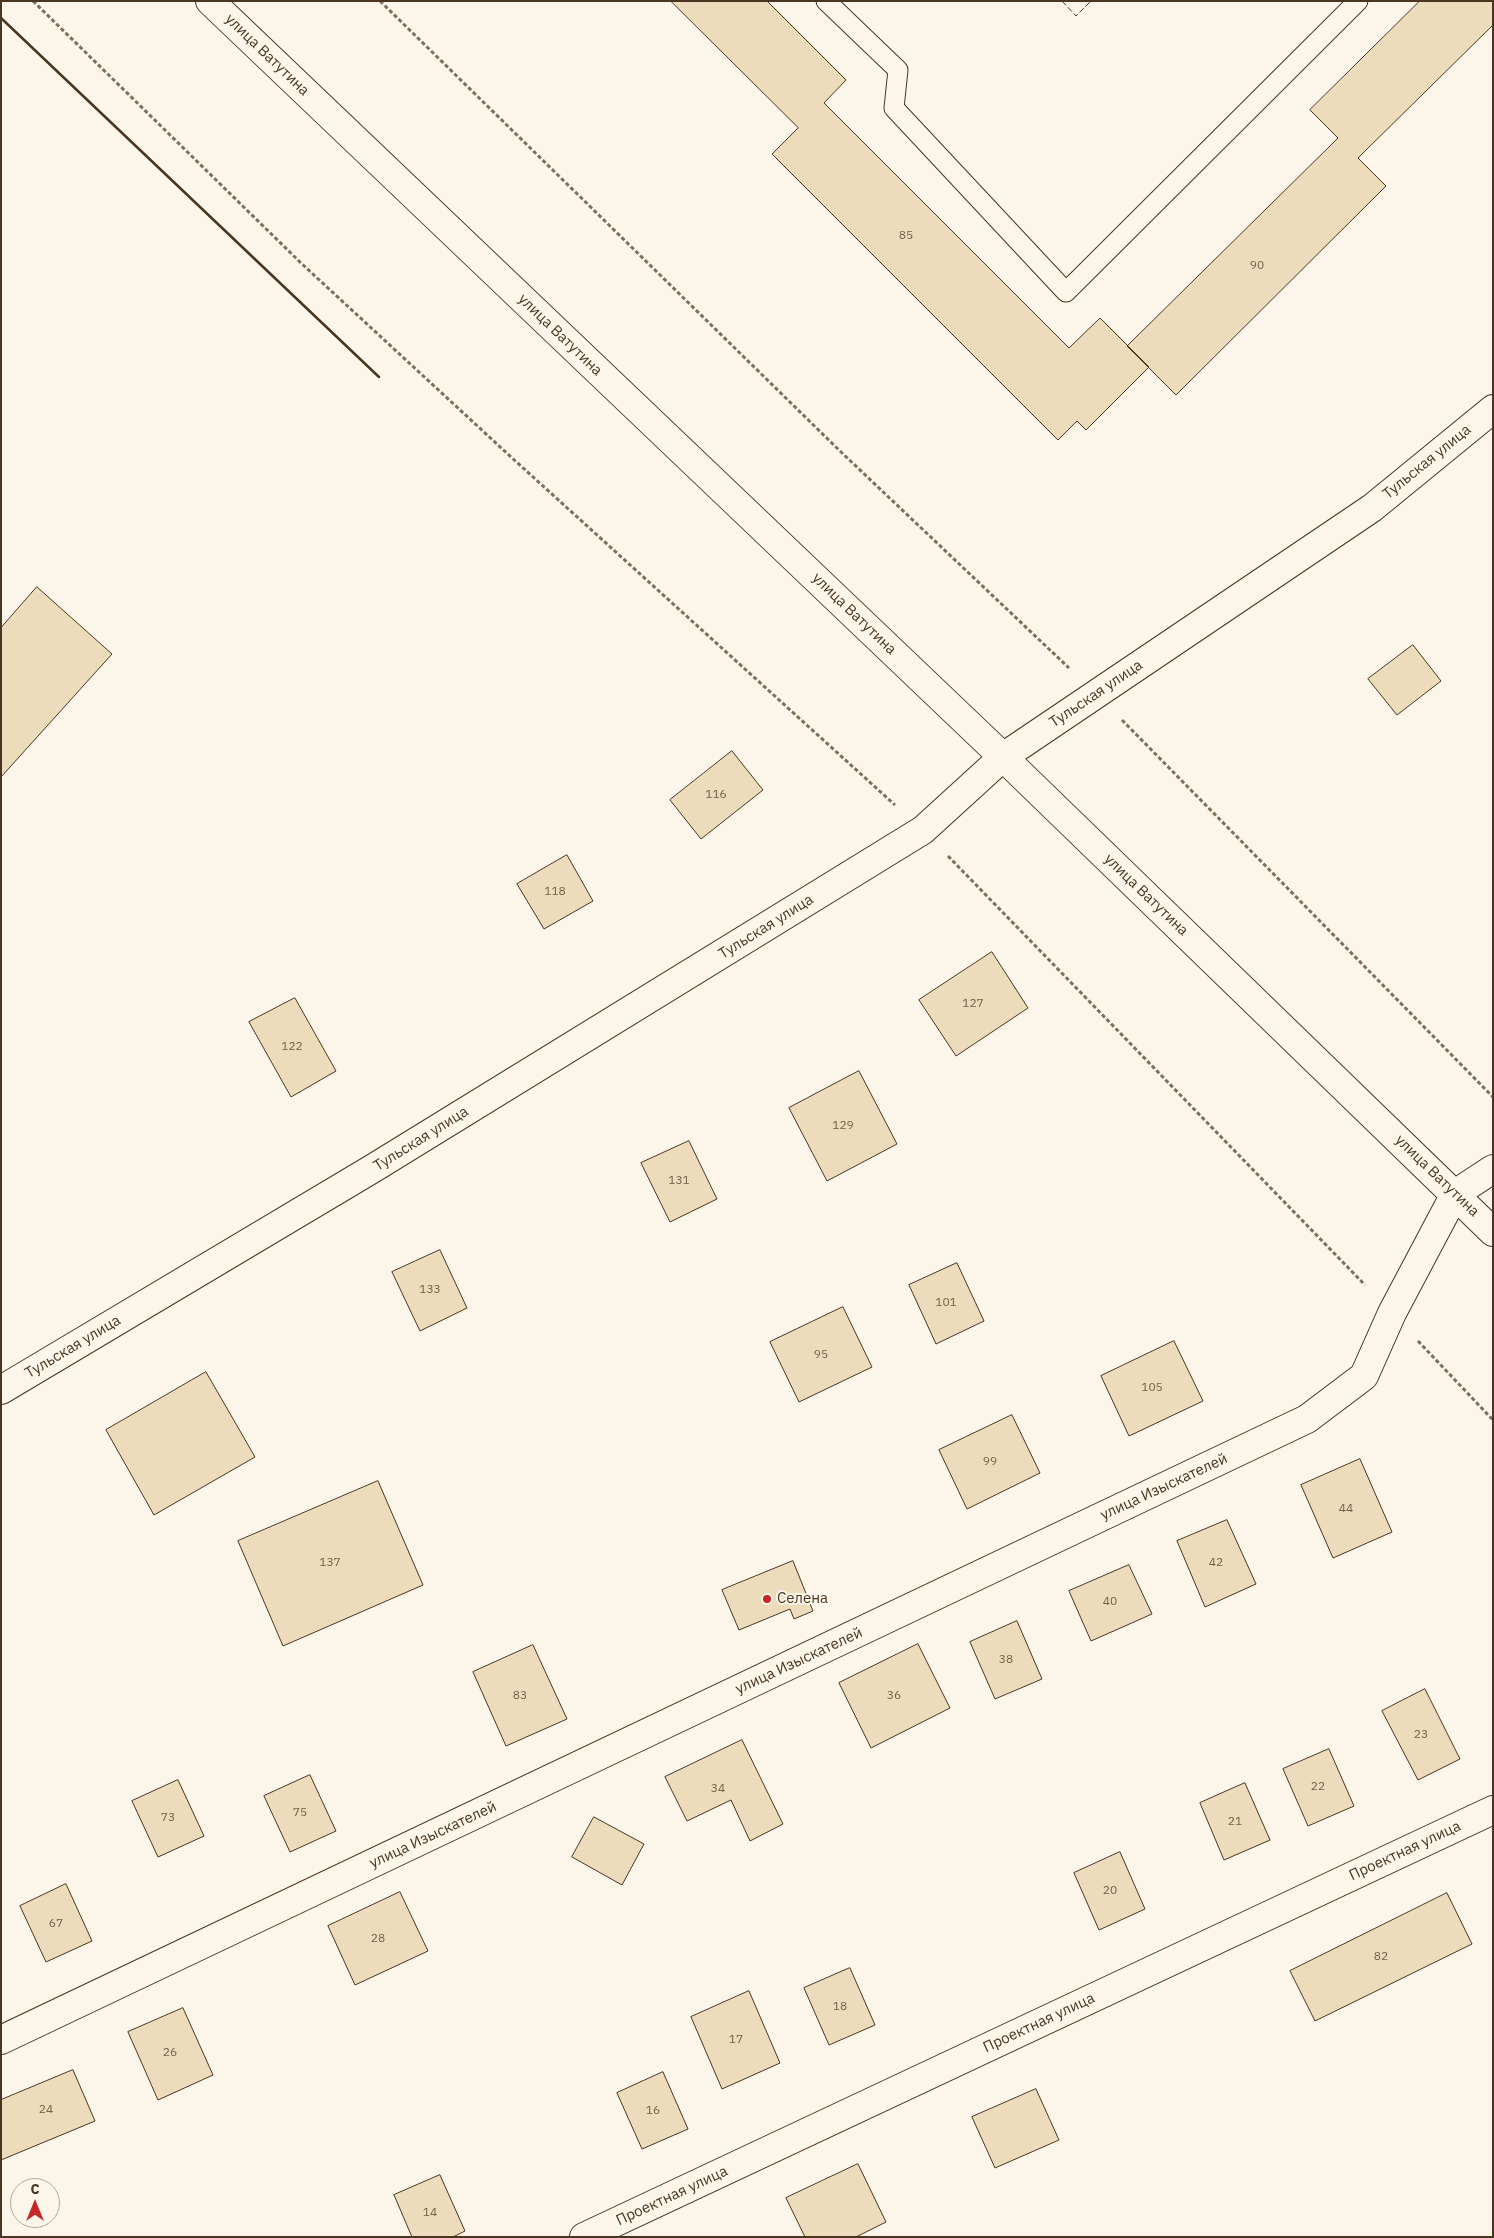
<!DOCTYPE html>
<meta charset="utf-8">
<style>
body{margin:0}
#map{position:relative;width:1494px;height:2238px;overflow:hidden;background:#fbf6e9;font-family:"IBM Plex Sans",sans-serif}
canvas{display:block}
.frame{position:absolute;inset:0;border:2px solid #4a3520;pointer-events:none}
.north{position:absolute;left:10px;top:2178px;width:50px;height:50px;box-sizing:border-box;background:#fbf6e9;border:1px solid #b4a999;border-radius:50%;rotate:0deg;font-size:14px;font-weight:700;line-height:20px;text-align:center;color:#4a3520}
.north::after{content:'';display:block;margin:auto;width:18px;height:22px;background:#c62828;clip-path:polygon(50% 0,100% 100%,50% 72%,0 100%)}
</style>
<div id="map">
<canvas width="1494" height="2238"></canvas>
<div class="frame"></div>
<div class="north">С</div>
</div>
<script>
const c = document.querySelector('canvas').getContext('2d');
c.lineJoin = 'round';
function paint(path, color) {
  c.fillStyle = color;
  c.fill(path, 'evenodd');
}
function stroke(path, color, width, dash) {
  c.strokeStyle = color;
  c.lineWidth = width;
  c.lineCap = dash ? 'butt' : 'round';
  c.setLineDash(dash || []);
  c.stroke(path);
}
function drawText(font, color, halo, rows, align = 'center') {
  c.font = font + ' "IBM Plex Sans",sans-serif';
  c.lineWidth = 4;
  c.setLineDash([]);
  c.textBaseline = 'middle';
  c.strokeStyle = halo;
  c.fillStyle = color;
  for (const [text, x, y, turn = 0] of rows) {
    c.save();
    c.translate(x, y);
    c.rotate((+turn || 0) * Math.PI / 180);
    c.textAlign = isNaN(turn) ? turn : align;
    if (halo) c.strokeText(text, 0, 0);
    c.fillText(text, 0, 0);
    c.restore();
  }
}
const building = new Path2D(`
 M671,1H767L846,80L824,103L1069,348L1100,318L1149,367L1086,430L1077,421L1058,440L772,154L798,128Z
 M1420,1H1493V25L1358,158L1386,186L1176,395L1127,346L1338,138L1310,110Z
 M37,587L112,654L1,777V628Z
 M1413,645L1441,681L1397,715L1368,679Z
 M732,751L763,790L701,839L670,800Z
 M567,855L593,901L544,929L517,884Z
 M992,952L1028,1008L956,1056L919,1000Z
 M295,998L336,1071L291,1097L249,1022Z
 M859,1071L897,1144L827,1181L789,1108Z
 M689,1141L717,1199L670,1222L641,1163Z
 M440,1250L467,1308L420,1331L392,1272Z
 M957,1263L984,1321L936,1344L909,1285Z
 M843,1307L872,1367L799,1402L770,1342Z
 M1174,1341L1203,1401L1129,1436L1101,1376Z
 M206,1372L255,1457L154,1515L106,1430Z
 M1012,1415L1040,1473L967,1509L939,1450Z
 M1360,1459L1392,1532L1333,1558L1301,1485Z
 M378,1481L423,1585L283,1646L238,1541Z
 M1227,1520L1256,1584L1205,1607L1177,1541Z
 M793,1561L813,1611L794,1619L790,1609L739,1630L722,1590Z
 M1129,1565L1152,1614L1091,1641L1069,1591Z
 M1017,1621L1042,1679L995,1699L970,1642Z
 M918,1644L950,1708L871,1748L839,1683Z
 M533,1645L567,1719L506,1746L473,1672Z
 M1425,1689L1460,1759L1418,1780L1382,1711Z
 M742,1740L783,1824L750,1841L731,1800L687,1821L665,1777Z
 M1329,1749L1354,1806L1308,1826L1283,1769Z
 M310,1775L336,1831L290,1852L264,1796Z
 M178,1780L204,1836L158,1857L132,1801Z
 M1245,1783L1270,1840L1224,1860L1200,1803Z
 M594,1817L644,1844L622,1885L572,1857Z
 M1120,1852L1145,1909L1099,1930L1074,1873Z
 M66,1884L92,1941L46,1962L20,1906Z
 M400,1892L428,1951L355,1985L328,1926Z
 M1447,1893L1472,1944L1315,2021L1290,1971Z
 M850,1968L875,2025L829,2045L804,1988Z
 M749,1991L780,2063L722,2089L691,2017Z
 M183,2008L213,2075L158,2100L128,2032Z
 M73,2070L95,2121L1,2160V2100Z
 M663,2072L688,2129L642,2149L617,2093Z
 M1036,2089L1059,2140L995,2168L972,2117Z
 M858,2164L886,2222L856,2237H805L786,2198Z
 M440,2175L465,2231L453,2237H412L394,2195Z`);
const path = new Path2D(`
 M33,1L302,264L511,457L895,805
 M380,1L841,452L1069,668
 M1122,720L1493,1097
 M948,856L1365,1285
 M1418,1341L1493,1420`);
const service = new Path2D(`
 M826,1L898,70L894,108L1066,292L1358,1`);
const minor = new Path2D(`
 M1,1390L372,1169L923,830L1003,757L1372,508L1493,409
 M1,2040L1307,1419L1364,1376L1392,1313L1455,1194L1493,1169
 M584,2237L1493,1810`);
const primary = new Path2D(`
 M210,1L1003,757L1493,1232`);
const fence = new Path2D(`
 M1062,1L1076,16L1091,1`);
const wall = new Path2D(`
 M1,18L379,377`);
const markers = [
 [767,1599,5,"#c62828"]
];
const numberNames = [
 ["85",906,236],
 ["90",1257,266],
 ["116",716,795],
 ["118",555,892],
 ["127",973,1004],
 ["122",292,1047],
 ["129",843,1126],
 ["131",679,1181],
 ["133",430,1290],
 ["101",946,1303],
 ["95",821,1355],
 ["105",1152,1388],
 ["99",990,1462],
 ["44",1346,1509],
 ["137",330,1563],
 ["42",1216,1563],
 ["40",1110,1602],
 ["38",1006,1660],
 ["83",520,1696],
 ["36",894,1696],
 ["23",1421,1735],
 ["22",1318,1787],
 ["34",718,1789],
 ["75",300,1813],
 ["73",168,1818],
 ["21",1235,1822],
 ["20",1110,1891],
 ["67",56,1924],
 ["28",378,1939],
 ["82",1381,1957],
 ["18",840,2007],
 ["17",736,2040],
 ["26",170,2053],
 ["24",46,2110],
 ["16",653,2111],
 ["14",430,2213]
];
const streetNames = [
 ["улица Ватутина",267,55,44],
 ["улица Ватутина",560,335,44],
 ["Тульская улица",1427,462,-39],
 ["улица Ватутина",854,614,44],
 ["Тульская улица",1096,694,-34],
 ["улица Ватутина",1146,895,44],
 ["Тульская улица",766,927,-32],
 ["Тульская улица",421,1139,-32],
 ["улица Ватутина",1437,1176,44],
 ["Тульская улица",73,1347,-31],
 ["улица Изыскателей",1164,1487,-25],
 ["улица Изыскателей",799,1661,-25],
 ["улица Изыскателей",433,1835,-25],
 ["Проектная улица",1405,1851,-25],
 ["Проектная улица",1039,2023,-25],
 ["Проектная улица",672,2196,-25]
];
const poiNames = [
 ["Селена",777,1599]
];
paint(building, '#ecdcbc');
stroke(building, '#4a3520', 1);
stroke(service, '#4a3520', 21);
stroke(minor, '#4a3520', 30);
stroke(primary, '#4a3520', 30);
stroke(path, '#7f6f5c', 3, [4, 2.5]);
stroke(service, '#fbf6e9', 19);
stroke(minor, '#fbf6e9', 28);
stroke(primary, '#fbf6e9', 28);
stroke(fence, '#4a3520', 1, [6, 2.5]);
stroke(wall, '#4a3520', 2.5);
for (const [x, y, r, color] of markers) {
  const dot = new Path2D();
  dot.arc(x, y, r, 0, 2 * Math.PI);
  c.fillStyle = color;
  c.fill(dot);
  stroke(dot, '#fbf6e9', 2);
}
drawText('12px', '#725f47', null, numberNames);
drawText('15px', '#4a3520', '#fbf6e9', streetNames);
drawText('15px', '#4a3520', '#fbf6e9', poiNames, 'left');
</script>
